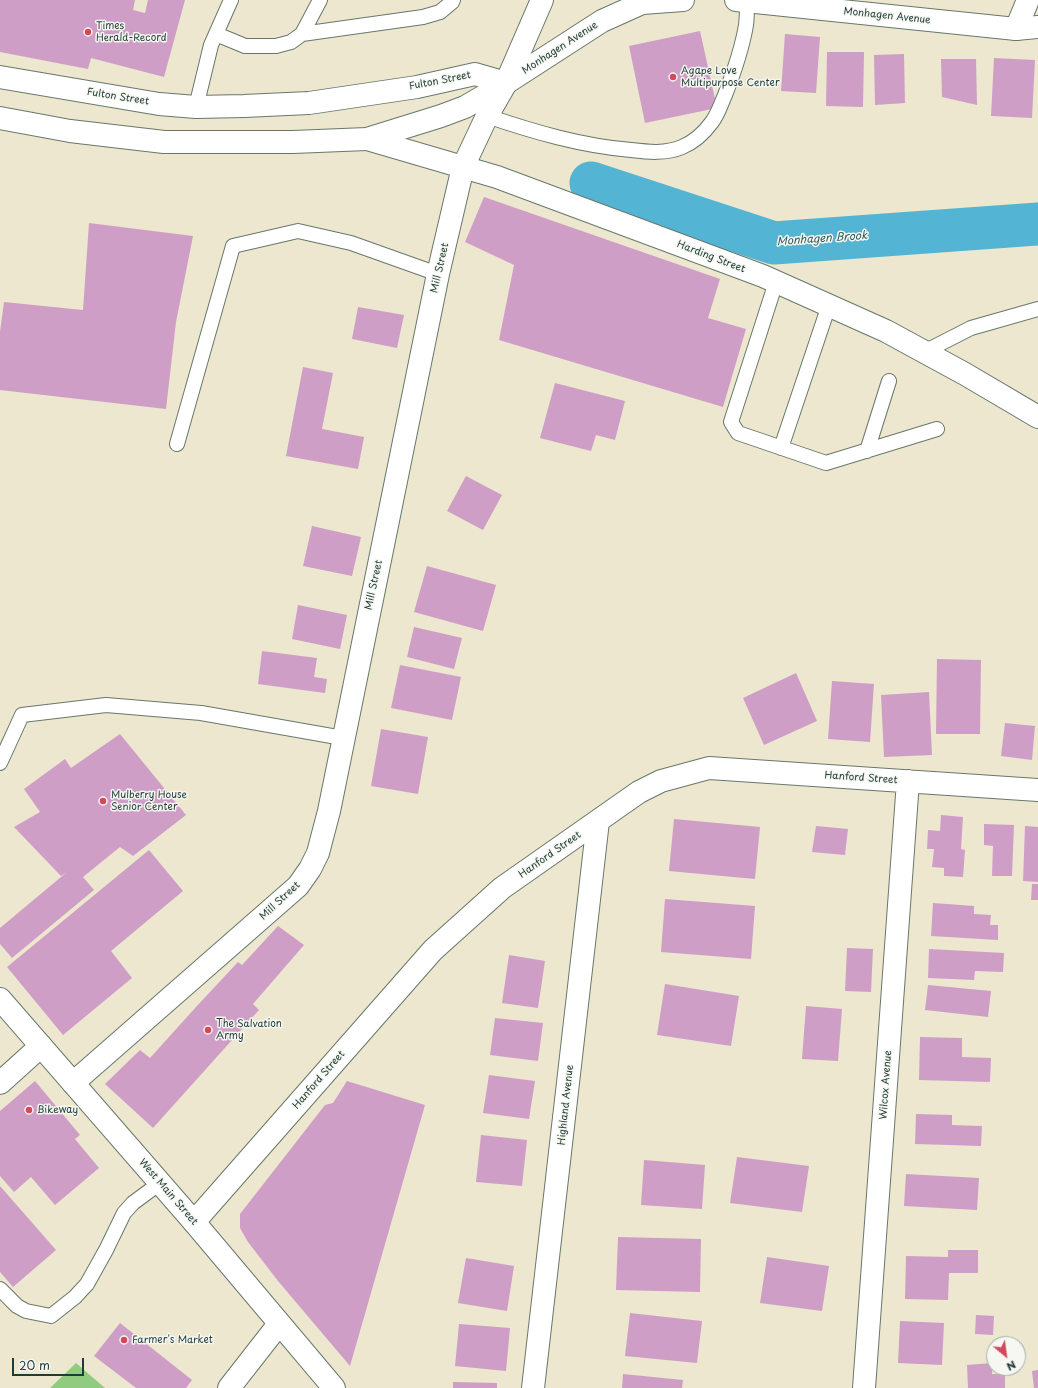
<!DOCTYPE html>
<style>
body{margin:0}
#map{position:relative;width:1038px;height:1388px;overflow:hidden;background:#ece7ce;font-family:"Playpen Sans",sans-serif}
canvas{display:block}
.north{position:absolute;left:986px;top:1336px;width:40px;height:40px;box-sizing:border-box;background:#f6f6f2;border:1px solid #a0aca6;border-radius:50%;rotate:151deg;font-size:11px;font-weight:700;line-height:16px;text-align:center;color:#1f3d34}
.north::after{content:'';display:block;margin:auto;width:14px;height:18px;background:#d1495b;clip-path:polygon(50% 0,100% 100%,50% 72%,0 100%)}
.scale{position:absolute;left:12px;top:1358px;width:72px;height:18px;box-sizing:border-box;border:2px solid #1f3d34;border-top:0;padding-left:5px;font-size:12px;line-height:14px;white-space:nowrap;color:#1f3d34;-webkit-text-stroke:3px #f6f6f2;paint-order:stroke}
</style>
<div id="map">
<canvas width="1038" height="1388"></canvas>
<div class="north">N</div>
<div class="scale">20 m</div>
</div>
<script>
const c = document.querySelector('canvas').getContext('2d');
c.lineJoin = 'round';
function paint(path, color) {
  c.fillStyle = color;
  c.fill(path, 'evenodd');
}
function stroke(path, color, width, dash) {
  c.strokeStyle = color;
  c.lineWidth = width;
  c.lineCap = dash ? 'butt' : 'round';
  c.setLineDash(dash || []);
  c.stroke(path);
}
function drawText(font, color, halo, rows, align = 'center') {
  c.font = font + ' "Playpen Sans",sans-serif';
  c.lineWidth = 3;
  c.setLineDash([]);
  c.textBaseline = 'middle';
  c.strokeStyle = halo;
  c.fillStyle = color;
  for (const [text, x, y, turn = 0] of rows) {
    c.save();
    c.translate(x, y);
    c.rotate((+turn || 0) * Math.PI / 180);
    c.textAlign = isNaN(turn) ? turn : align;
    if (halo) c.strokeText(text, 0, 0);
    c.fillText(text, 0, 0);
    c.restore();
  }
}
const green = new Path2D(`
 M76,1363L105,1388H50Z`);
const river = new Path2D(`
 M591,183L774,243L1038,224`);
const building = new Path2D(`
 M0,0H135L133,10L145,13L148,0H185L164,77L91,58L88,69L0,52Z
 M700,31L717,108L645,123L629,46Z
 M785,34L820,37L816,93L781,91Z
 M827,52H864L863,107L826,106Z
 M904,54L905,103L875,105L874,55Z
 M994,58L1035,60L1032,118L991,116Z
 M941,59H976L977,105L942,97Z
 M484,197L720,279L708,318L746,329L723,407L499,340L514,265L465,242Z
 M89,223L193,236L176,322L166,409L0,390V332L4,302L83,310Z
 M358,307L404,315L397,348L352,339Z
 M303,367L333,373L322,429L364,437L358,469L286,456Z
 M555,383L625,401L615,440L596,435L591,451L540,438Z
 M466,476L502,495L483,530L447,511Z
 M312,526L361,537L352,576L303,566Z
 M427,566L496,585L483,631L414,612Z
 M298,605L347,615L340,649L292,639Z
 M414,627L462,638L454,669L407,657Z
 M262,651L317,658L314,677L327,679L325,693L258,684Z
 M937,659L981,660L980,734H936Z
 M400,665L461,677L452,720L391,708Z
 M796,673L817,721L764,745L743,698Z
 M832,681L874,684L870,742L828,739Z
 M929,692L932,755L884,757L881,695Z
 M1005,723L1035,726L1032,760L1001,756Z
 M381,729L428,737L418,794L371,786Z
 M120,734L186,815L133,856L120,847L83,877L94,890L12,958L0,944V928L67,872L61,876L14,827L40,812L24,789L65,759L71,768Z
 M941,815L963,817L961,849L965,850L963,877L944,876V868L932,867L934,849H927L928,830L940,831Z
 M674,819L760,827L755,879L669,871Z
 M984,824L1014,825L1012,876H992L993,846L984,845Z
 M816,826L848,829L845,855L812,852Z
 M1025,826L1038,827V882L1023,881Z
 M149,850L183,891L111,951L132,978L63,1035L7,967Z
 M1032,884H1038V900H1031Z
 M665,899L755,906L751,959L661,952Z
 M933,903L974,906V914L991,915L990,925H998V940L931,936Z
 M278,926L304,945L253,1004L259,1010L153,1128L105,1084L140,1050L150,1058L196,1007L238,962L242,965Z
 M847,948L873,949L871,992L845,991Z
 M929,949L1004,953L1003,972L975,971L974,980L928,978Z
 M509,955L545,961L538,1008L502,1003Z
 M665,984L739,996L731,1046L657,1035Z
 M928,985L991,991L988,1017L925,1010Z
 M806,1006L842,1009L838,1061L802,1059Z
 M495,1018L543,1023L538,1061L490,1055Z
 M920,1037L962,1038V1057L991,1058L990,1082L919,1080Z
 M489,1075L535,1081L529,1119L483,1113Z
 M35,1081L80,1135L75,1139L99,1168L55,1205L31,1177L14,1192L0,1176V1111Z
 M347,1081L425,1105L350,1366L278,1281L248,1242L240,1228V1214L325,1105L333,1103Z
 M916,1114L952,1115V1125L982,1126L981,1146L915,1144Z
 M481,1135L527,1140L522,1186L476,1182Z
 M737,1157L809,1166L802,1212L730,1203Z
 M644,1160L705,1165L702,1209L641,1205Z
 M906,1174L979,1178L977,1210L904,1206Z
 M0,1186L56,1250L13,1287L0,1272Z
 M618,1237L701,1239L700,1292L616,1290Z
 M948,1250H978V1273H949L948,1300L905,1299L906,1256L948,1257Z
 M767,1257L829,1266L822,1311L760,1303Z
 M466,1258L514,1266L507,1311L458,1303Z
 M630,1313L702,1321L697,1363L625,1356Z
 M976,1315L994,1316L993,1335L975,1334Z
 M900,1321L944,1323L942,1365L898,1363Z
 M120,1323L192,1380L186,1388H136L94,1356Z
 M459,1324L510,1328L506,1371L455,1366Z
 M992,1363V1374H1005V1388H968L967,1365Z
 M1038,1370V1388H1034L1032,1371Z
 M623,1374L683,1380L682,1388H622Z
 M453,1382L497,1383V1388H453Z`);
const service = new Path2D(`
 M216,34L245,46H276L291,42L302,34L320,0
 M302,34L423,17L440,12L452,2L453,0
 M196,107L211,45L231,0
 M487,116C534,132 582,146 631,150C648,152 666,154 682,147C694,142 704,133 712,122C718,114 721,104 725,95C734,72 742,49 746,25C747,18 747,9 747,1
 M776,282L731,422L738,433L826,463L937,429
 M924,352L971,328L1038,309
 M177,444L233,246L298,231L351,243L438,274
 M781,448L829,305
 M867,451L889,381
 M0,763L22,715L106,705L201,713L343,738
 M0,1289L17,1306L26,1311L51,1316L75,1297L87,1284L106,1250L124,1213L133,1203L160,1183`);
const minor = new Path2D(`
 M1016,29L1028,0
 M367,139L497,177L763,276L886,331L965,374L1038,417
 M0,1083L41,1046
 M73,1083L298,886L310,869L318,853L329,811L438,274L463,167L487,116L506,83L542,0
 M194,1222L433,950L502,888L639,792L661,781L709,768L1038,790
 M229,1388L279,1324
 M533,1388L598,821
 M864,1388L908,781`);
const tertiary = new Path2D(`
 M0,999L194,1222L334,1388`);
const primary = new Path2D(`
 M736,0L1016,29L1038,27
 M0,77L159,104L196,107L244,106L309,103L417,87L475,74L506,83
 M0,118L70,131L164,142H293L367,139L441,116L465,107L506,83L602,21L642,3L683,0`);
const markers = [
 [88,32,4,"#d1495b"],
 [673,77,4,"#d1495b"],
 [103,801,4,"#d1495b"],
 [208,1030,4,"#d1495b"],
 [29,1110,4,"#d1495b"],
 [124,1340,4,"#d1495b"]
];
const streetNames = [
 ["Monhagen Avenue",887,16,6],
 ["Monhagen Avenue",560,48,-33],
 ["Fulton Street",440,81,-11],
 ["Fulton Street",118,97,9],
 ["Harding Street",711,257,21],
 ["Mill Street",440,268,-77],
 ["Mill Street",374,585,-78],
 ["Hanford Street",861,778,4],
 ["Hanford Street",550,855,-35],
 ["Mill Street",280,901,-43],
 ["Hanford Street",319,1080,-49],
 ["Wilcox Avenue",886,1085,-86],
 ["Highland Avenue",566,1105,-84],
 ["West Main Street",168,1192,49]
];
const poiNames = [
 ["Times",96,26],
 ["Herald-Record",96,38],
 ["Agape Love",681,71],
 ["Multipurpose Center",681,83],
 ["Mulberry House",111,795],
 ["Senior Center",111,807],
 ["The Salvation",216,1024],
 ["Army",216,1036],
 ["Bikeway",37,1110],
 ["Farmer's Market",132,1340]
];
const waterNames = [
 ["Monhagen Brook",822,239,-4]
];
paint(green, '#90cb7f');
stroke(river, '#54b4d3', 43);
paint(building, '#cf9ec7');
stroke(service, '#67786a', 16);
stroke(minor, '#67786a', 24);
stroke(tertiary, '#67786a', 24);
stroke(primary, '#67786a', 24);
stroke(service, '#fff', 14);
stroke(minor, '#fff', 22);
stroke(tertiary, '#fff', 22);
stroke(primary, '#fff', 22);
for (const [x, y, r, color] of markers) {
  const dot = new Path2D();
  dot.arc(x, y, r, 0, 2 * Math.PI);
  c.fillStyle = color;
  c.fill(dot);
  stroke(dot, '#f6f6f2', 1.5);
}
drawText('10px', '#1f3d34', '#f6f6f2', streetNames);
drawText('10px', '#1f3d34', '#f6f6f2', poiNames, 'left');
drawText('italic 11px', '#2c5b5c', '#f6f6f2', waterNames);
</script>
